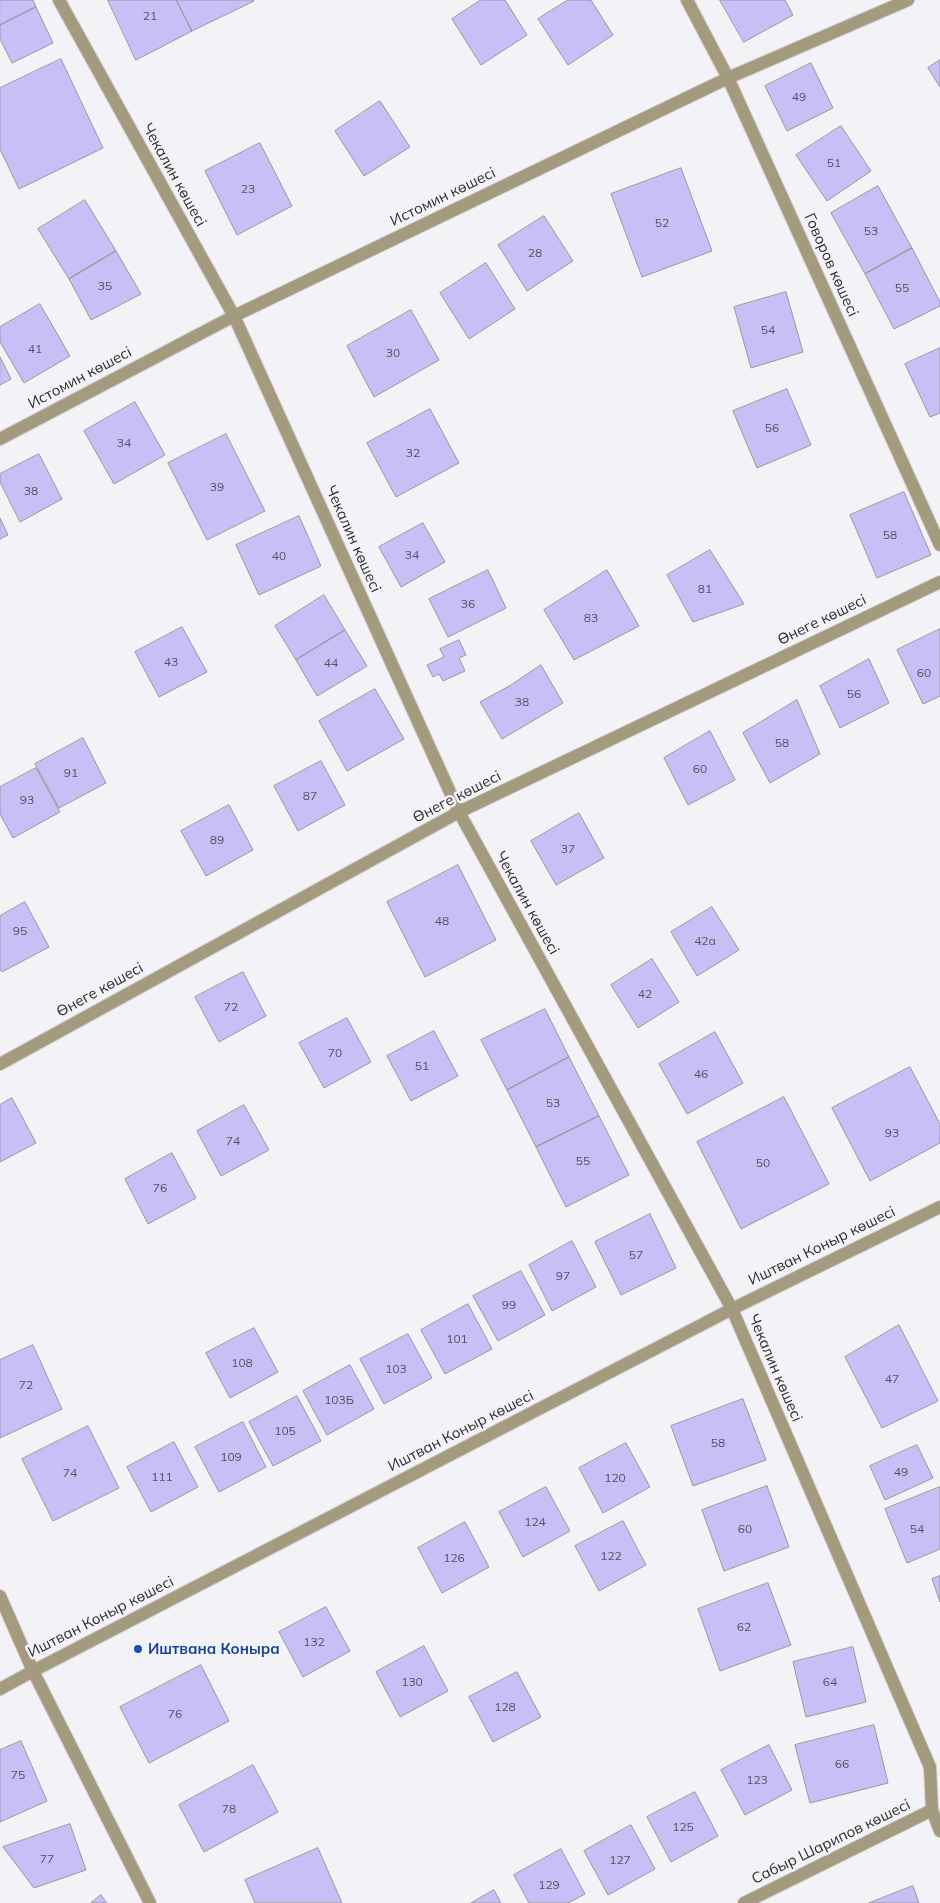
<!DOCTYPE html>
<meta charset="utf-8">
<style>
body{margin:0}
canvas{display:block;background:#f3f2f7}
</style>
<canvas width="940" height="1903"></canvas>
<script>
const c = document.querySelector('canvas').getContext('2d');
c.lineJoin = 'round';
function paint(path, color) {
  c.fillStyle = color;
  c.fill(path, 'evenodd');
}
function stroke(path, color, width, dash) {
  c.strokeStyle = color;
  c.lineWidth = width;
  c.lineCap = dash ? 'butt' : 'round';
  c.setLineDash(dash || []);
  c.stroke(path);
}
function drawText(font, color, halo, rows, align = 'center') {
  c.font = font + ' Mulish,sans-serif';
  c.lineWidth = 5;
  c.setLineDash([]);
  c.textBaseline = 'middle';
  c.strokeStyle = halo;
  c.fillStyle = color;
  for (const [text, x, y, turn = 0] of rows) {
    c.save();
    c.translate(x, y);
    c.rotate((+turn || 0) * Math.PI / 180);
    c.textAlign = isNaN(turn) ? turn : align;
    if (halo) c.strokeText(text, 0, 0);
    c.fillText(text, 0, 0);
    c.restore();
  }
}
const building = new Path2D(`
 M0,0H33L36,7L0,25Z
 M108,0H176L192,31L136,60Z
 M177,0H253L254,1L192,31Z
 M481,0H505L527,35L481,65L452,19Z
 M568,0H591L613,35L568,65L538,19Z
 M720,0H785L793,15L744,42Z
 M36,7L53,43L12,63L0,39V25Z
 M61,59L103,148L19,189L0,149V88Z
 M940,60V87L928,68Z
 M811,63L833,108L787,131L765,86Z
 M380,101L410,147L364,176L335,131Z
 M841,126L871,171L827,201L796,155Z
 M260,143L292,206L237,235L205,171Z
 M681,168L712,251L642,277L611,194Z
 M878,186L912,248L865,274L831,213Z
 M85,200L116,251L69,279L38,229Z
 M544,216L573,261L527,291L498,245Z
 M912,248L940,302V306L894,329L865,274Z
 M116,251L141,294L91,320L69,279Z
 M486,263L515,309L469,339L440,293Z
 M786,292L803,352L751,368L734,307Z
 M40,304L70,356L24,383L0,342V327Z
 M411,310L439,360L374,397L347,346Z
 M940,348V413L930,417L905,364Z
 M0,357L11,379L0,385Z
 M787,389L811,445L757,468L733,411Z
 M135,402L165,455L114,484L84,431Z
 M430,409L459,463L396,497L367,443Z
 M226,434L265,511L207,540L168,463Z
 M39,454L62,499L20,522L0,482V474Z
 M904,492L931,555L877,578L850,515Z
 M299,516L321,566L259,595L236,545Z
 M0,518L8,535L0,539Z
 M423,523L445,562L401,587L379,547Z
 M710,550L744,604L693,622L667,575Z
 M488,570L506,608L448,637L429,599Z
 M607,570L639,626L574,660L544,610Z
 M324,595L345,630L296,660L275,626Z
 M182,627L207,672L159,697L135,652Z
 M940,629V696L923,704L897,650Z
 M345,630L367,666L317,696L296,660Z
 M459,640L466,655L459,658L465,671L443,681L439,674L433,677L427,665L444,657L440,649Z
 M869,659L889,703L840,728L820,686Z
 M541,665L563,703L502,739L480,702L511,685Z
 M375,689L404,739L347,771L319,721Z
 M797,700L820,754L770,783L743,733Z
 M710,731L735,780L688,805L664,758Z
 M83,738L106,783L59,808L35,764Z
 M321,761L345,805L298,831L274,786Z
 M36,768L60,812L13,838L0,814V787Z
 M229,805L253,850L206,876L181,831Z
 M579,813L604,858L556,885L531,841Z
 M458,865L496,940L425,977L387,902Z
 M25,902L49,947L2,972L0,969V916Z
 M712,907L739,950L697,976L671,932Z
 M652,959L679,1002L638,1028L611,985Z
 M243,972L266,1016L219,1042L195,997Z
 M545,1009L569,1057L507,1090L481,1040Z
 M347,1018L371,1062L324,1088L299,1043Z
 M434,1031L458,1076L411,1101L387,1056Z
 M715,1032L743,1083L687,1114L659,1064Z
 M569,1057L599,1116L536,1147L507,1090Z
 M910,1067L940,1124V1143L870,1181L832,1108Z
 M784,1097L829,1184L741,1229L697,1142Z
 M12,1098L36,1143L0,1162V1105Z
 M244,1105L269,1150L221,1176L197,1131Z
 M599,1116L629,1175L566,1207L536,1147Z
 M172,1153L196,1198L148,1224L125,1179Z
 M650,1214L676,1268L621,1295L595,1242Z
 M572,1241L596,1287L552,1311L529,1265Z
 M521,1271L545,1315L498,1341L473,1296Z
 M468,1304L492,1349L445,1374L421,1330Z
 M899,1325L938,1401L882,1428L845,1357Z
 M254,1328L278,1372L230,1398L206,1353Z
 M408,1334L432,1378L384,1404L360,1359Z
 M33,1345L62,1409L0,1438V1360Z
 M350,1365L374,1409L327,1435L303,1391Z
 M297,1396L321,1441L273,1466L249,1422Z
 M743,1399L766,1460L693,1486L671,1426Z
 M243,1422L266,1467L219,1492L195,1447Z
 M88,1426L119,1488L53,1521L22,1459Z
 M174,1442L198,1487L151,1512L127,1467Z
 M626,1443L650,1487L603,1513L579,1468Z
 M917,1445L933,1478L885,1500L870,1466Z
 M767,1486L789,1547L724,1571L702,1510Z
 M546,1487L570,1531L523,1557L499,1512Z
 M940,1487V1549L907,1563L885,1509Z
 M623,1521L646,1565L599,1591L575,1546Z
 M465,1522L489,1567L442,1593L418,1548Z
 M940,1576V1602L932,1579Z
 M768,1583L791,1645L720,1671L698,1609Z
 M326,1607L350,1651L303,1677L279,1632Z
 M424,1646L448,1691L400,1717L376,1672Z
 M853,1647L866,1702L806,1717L793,1662Z
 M201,1665L229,1721L149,1763L120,1707Z
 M517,1672L541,1717L493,1742L469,1697Z
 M874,1725L888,1783L810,1803L795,1745Z
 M21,1741L47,1801L0,1822V1750Z
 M769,1745L792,1790L745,1815L721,1770Z
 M253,1765L278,1812L204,1852L179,1805Z
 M695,1792L718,1836L671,1862L647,1817Z
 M70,1824L86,1870L34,1888L3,1847Z
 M631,1825L655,1869L608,1895L584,1851Z
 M318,1848L342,1903H255L245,1880Z
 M561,1849L585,1894L568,1903H529L514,1875Z
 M913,1886L919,1903H869Z
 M494,1890L501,1903H471Z
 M101,1895L107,1903H91Z`);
const minor = new Path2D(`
 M59,0L234,316L459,812L732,1309L930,1767L932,1810L940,1831
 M687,0L728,78L940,545
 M0,439L234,316L728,78L908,0
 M0,1064L459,812L940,582
 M0,1689L33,1671L150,1903
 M744,1903L932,1810`);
const tertiary = new Path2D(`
 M0,1596L33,1671L732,1309L940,1207`);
const markers = [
 [138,1649,5,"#1a4fb4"]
];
const numberNames = [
 ["21",150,16],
 ["49",799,97],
 ["51",834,163],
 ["23",248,189],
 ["52",662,223],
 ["53",871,231],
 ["28",535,253],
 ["35",105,286],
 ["55",902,288],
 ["54",768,330],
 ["41",35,349],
 ["30",393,353],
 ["56",772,428],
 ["34",124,443],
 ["32",413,453],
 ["39",217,487],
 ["38",31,491],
 ["58",890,535],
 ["34",412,555],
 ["40",279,556],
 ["81",705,589],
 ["36",468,604],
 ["83",591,618],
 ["43",171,662],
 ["44",331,663],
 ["60",924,673],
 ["56",854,694],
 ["38",522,702],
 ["58",782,743],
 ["60",700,769],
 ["91",71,773],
 ["87",310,796],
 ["93",27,800],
 ["89",217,840],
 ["37",568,849],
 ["48",442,921],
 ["95",20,931],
 ["42а",705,941],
 ["42",645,994],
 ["72",231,1007],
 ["70",335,1053],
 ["51",422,1066],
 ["46",701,1074],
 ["53",553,1103],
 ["93",892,1133],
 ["74",233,1141],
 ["55",583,1161],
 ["50",763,1163],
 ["76",160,1188],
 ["57",636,1255],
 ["97",563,1276],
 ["99",509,1305],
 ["101",457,1339],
 ["108",242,1363],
 ["103",396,1369],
 ["47",892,1379],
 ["72",26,1385],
 ["103Б",339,1400],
 ["105",285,1431],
 ["58",718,1443],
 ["109",231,1457],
 ["49",901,1472],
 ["74",70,1473],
 ["111",162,1477],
 ["120",615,1478],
 ["124",535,1522],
 ["60",745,1529],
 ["54",917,1529],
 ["122",611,1556],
 ["126",454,1558],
 ["62",744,1627],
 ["132",314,1642],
 ["130",412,1682],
 ["64",830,1682],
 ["128",505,1707],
 ["76",175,1714],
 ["66",842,1764],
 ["75",18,1775],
 ["123",757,1780],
 ["78",229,1809],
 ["125",683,1827],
 ["77",47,1859],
 ["127",620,1860],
 ["129",549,1885]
];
const streetNames = [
 ["Чекалин көшесі",174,175,61],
 ["Истомин көшесі",443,197,-26],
 ["Говоров көшесі",831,265,66],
 ["Истомин көшесі",80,378,-28],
 ["Чекалин көшесі",353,539,66],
 ["Өнеге көшесі",822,620,-26],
 ["Өнеге көшесі",457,797,-27],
 ["Чекалин көшесі",527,903,61],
 ["Өнеге көшесі",100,990,-29],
 ["Иштван Коныр көшесі",822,1246,-26],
 ["Чекалин көшесі",775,1368,67],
 ["Иштван Коныр көшесі",461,1431,-27],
 ["Иштван Коныр көшесі",101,1617,-27],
 ["Сабыр Шарипов көшесі",831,1842,-26]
];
const transitNames = [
 ["Иштвана Коныра",148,1649]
];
paint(building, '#c6c0f6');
stroke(building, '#98989c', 1);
stroke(minor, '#cfcfd3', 14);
stroke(tertiary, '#cfcfd3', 14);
stroke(minor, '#a49a7d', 12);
stroke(tertiary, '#a49a7d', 12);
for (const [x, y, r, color] of markers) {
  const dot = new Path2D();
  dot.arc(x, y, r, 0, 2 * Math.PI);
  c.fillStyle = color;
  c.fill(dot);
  stroke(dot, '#f3f2f7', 2);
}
drawText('12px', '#535261', null, numberNames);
drawText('15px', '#2d2d2f', '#f3f2f7', streetNames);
drawText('bold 15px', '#164399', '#f3f2f7', transitNames, 'left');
</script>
